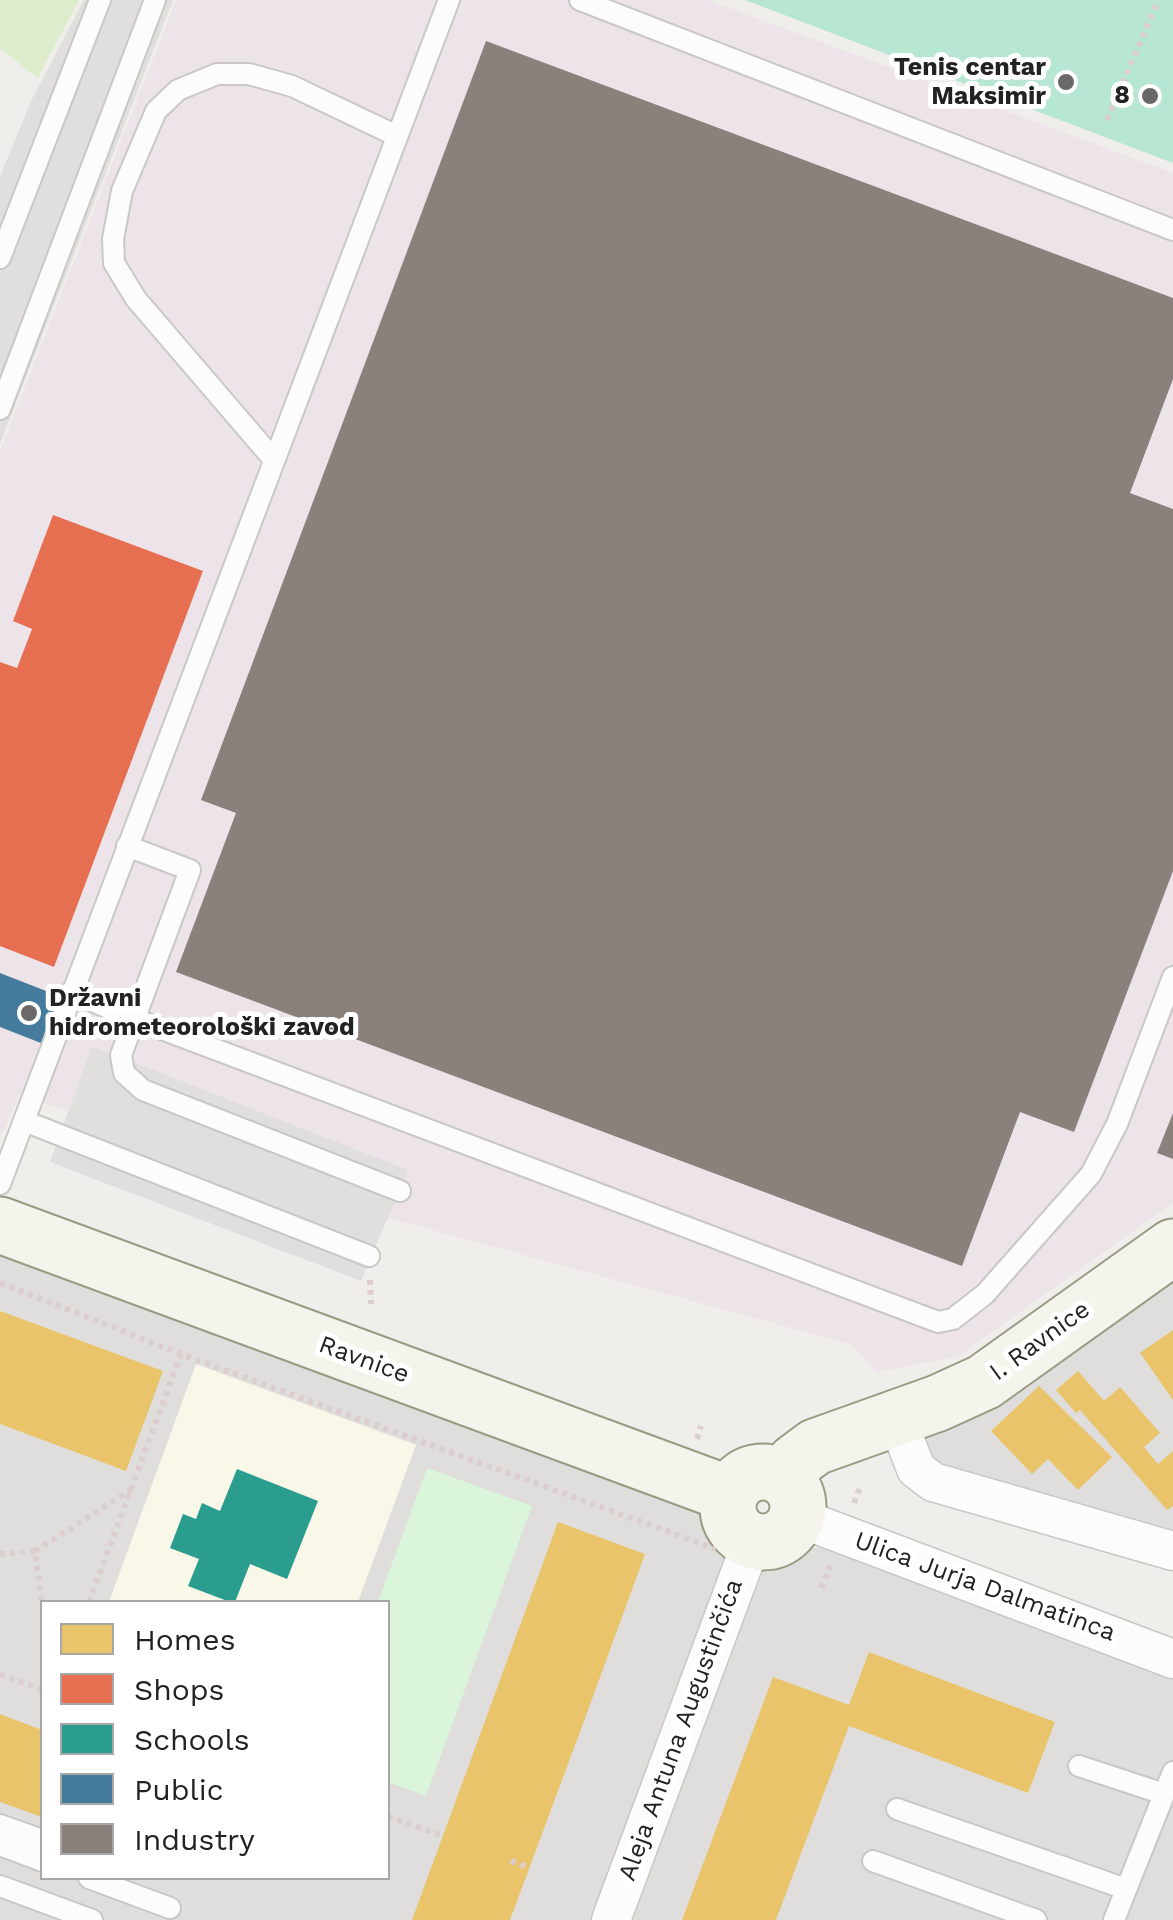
<!DOCTYPE html>
<meta charset="utf-8">
<style>
body{margin:0}
#map{position:relative;width:1173px;height:1920px;overflow:hidden;background:#f0eeeb;font-family:"Work Sans",sans-serif}
canvas{display:block}
.legend{position:absolute;left:40px;top:1600px;width:350px;height:280px;box-sizing:border-box;background:#fff;border:2px solid #a7a7a7;margin:0;padding:12px 18px;list-style:none;font-size:30px;color:#222}
.legend li{display:flex;align-items:center;gap:20px;height:50px}
.legend b{width:50px;border:2px solid #a7a7a7}
</style>
<div id="map">
<canvas width="1173" height="1920"></canvas>
<ul class="legend">
<li><b style="height:28px;background:#e9c46a"></b>Homes</li>
<li><b style="height:28px;background:#e76f51"></b>Shops</li>
<li><b style="height:28px;background:#2a9d8f"></b>Schools</li>
<li><b style="height:28px;background:#457b9d"></b>Public</li>
<li><b style="height:28px;background:#8a817c"></b>Industry</li>
</ul>
</div>
<script>
const c = document.querySelector('canvas').getContext('2d');
c.lineJoin = 'round';
function paint(path, color) {
  c.fillStyle = color;
  c.fill(path, 'evenodd');
}
function stroke(path, color, width, dash) {
  c.strokeStyle = color;
  c.lineWidth = width;
  c.lineCap = dash ? 'butt' : 'round';
  c.setLineDash(dash || []);
  c.stroke(path);
}
function drawText(font, color, halo, rows, align = 'center') {
  c.font = font + ' "Work Sans",sans-serif';
  c.lineWidth = 10;
  c.setLineDash([]);
  c.textBaseline = 'middle';
  c.strokeStyle = halo;
  c.fillStyle = color;
  for (const [text, x, y, turn = 0] of rows) {
    c.save();
    c.translate(x, y);
    c.rotate((+turn || 0) * Math.PI / 180);
    c.textAlign = isNaN(turn) ? turn : align;
    if (halo) c.strokeText(text, 0, 0);
    c.fillText(text, 0, 0);
    c.restore();
  }
}
const residential = new Path2D(`
 M0,1246L698,1505L718,1536L751,1558L766,1562L799,1547L824,1548L1173,1679V1920H0ZM42,1602H388V1878H42Z
 M1173,1261V1534L935,1468L923,1438L929,1427Z`);
const industrial = new Path2D(`
 M176,0H708L1173,173V1203L957,1357L876,1372L853,1345L399,1221L20,1095L0,1138V451Z`);
const education = new Path2D(`
 M196,1364L416,1445L358,1602H109Z`);
const grass = new Path2D(`
 M0,0H79L38,78L0,49Z`);
const park = new Path2D(`
 M427,1468L532,1506L426,1796L388,1782V1602H378Z`);
const pitch = new Path2D(`
 M745,0H1173V163Z`);
const parking = new Path2D(`
 M84,0H173L0,444V176L32,99Z
 M92,1046L408,1170L361,1281L50,1162Z
 M1085,1736L1173,1762L1123,1920H861L903,1807L1115,1885L1135,1819L1065,1798Z
 M388,1834L407,1841L378,1920H137L153,1878H388Z`);
const homes = new Path2D(`
 M0,1311L163,1371L126,1471L0,1424Z
 M1173,1330V1400L1140,1353Z
 M1078,1371L1104,1401L1120,1387L1160,1433L1144,1447L1158,1464L1173,1451V1506L1167,1510L1080,1410L1076,1413L1056,1390Z
 M1039,1386L1112,1457L1078,1490L1048,1459L1032,1474L991,1431Z
 M558,1522L645,1554L584,1721L510,1920H412Z
 M869,1652L1055,1722L1028,1793L849,1726L776,1920H682L773,1677L849,1705Z
 M0,1714L42,1730V1817L0,1802Z`);
const shops = new Path2D(`
 M53,515L203,571L54,967L0,946V662L17,668L32,629L13,621Z`);
const schools = new Path2D(`
 M237,1469L318,1501L287,1579L250,1564L235,1602H230L188,1586L199,1559L170,1548L183,1514L196,1519L202,1503L220,1511Z`);
const public = new Path2D(`
 M0,973L64,998L46,1045L0,1027Z`);
const industry = new Path2D(`
 M486,41L1173,298V379L1130,493L1173,509V871L1074,1132L1020,1112L962,1266L176,972L236,813L201,800Z
 M1173,1113V1159L1157,1153Z`);
const path = new Path2D(`
 M1107,120L1158,0
 M370,1280L371,1304
 M0,1283L181,1354L716,1549
 M697,1439L701,1426
 M854,1503L861,1485
 M35,1551L131,1490
 M0,1554L35,1551L42,1605
 M821,1588L830,1566
 M89,1602L181,1354
 M0,1674L42,1690
 M388,1816L443,1836
 M511,1861L530,1868`);
const lane = new Path2D(`
 M580,0L1173,230
 M0,258L100,0
 M0,409L155,0
 M274,460L136,299L114,263L113,239L122,191L156,111L178,90L217,74H249L292,86L397,136
 M127,846L190,870L121,1055L124,1073L143,1090L400,1191
 M71,992L135,1019L938,1322L953,1319L985,1294L1091,1174L1117,1124L1173,977
 M24,1121L369,1256
 M0,1184L449,0
 M1079,1766L1164,1794
 M897,1809L1126,1889
 M0,1825L42,1840
 M0,1845L42,1861
 M873,1861L1036,1920
 M89,1878L170,1908
 M0,1886L92,1920
 M1114,1920L1173,1772`);
const street = new Path2D(`
 M897,1419L916,1469L933,1482L1173,1551
 M797,1517L1173,1659
 M611,1920L752,1541`);
const secondary = new Path2D(`
 M0,1225L729,1494
 M728 1507a35 35 0 1 1 70 0a35 35 0 1 1-70 0Z
 M783,1477L795,1462L815,1447L938,1403L984,1382L1173,1247`);
const markers = [
 [1066,82,10,"#6a6968"],
 [1150,96,10,"#6a6968"],
 [29,1013,10,"#6a6968"]
];
const poiNames = [
 ["Tenis centar",1046,68],
 ["Maksimir",1046,97],
 ["8",1130,96],
 ["Državni",49,999,"left"],
 ["hidrometeorološki zavod",49,1028,"left"]
];
const streetNames = [
 ["I. Ravnice",1040,1341,-36],
 ["Ravnice",364,1360,20],
 ["Ulica Jurja Dalmatinca",985,1587,20],
 ["Aleja Antuna Augustinčića",681,1730,-70]
];
paint(residential, '#dfdedc');
paint(industrial, '#ede4e9');
paint(education, '#f8f7e8');
paint(grass, '#ddeccb');
paint(park, '#daf5da');
paint(pitch, '#b7e6d2');
paint(parking, '#e0dfde');
paint(homes, '#e9c46a');
paint(shops, '#e76f51');
paint(schools, '#2a9d8f');
paint(public, '#457b9d');
paint(industry, '#8a817c');
stroke(lane, '#c9c8c7', 24);
stroke(street, '#c9c8c7', 41);
stroke(secondary, '#999a82', 59);
stroke(path, '#dccecd', 6, [5, 5]);
stroke(lane, '#fdfcfc', 20);
stroke(street, '#fdfcfc', 38);
stroke(secondary, '#f4f4ed', 55);
for (const [x, y, r, color] of markers) {
  const dot = new Path2D();
  dot.arc(x, y, r, 0, 2 * Math.PI);
  c.fillStyle = color;
  c.fill(dot);
  stroke(dot, '#fff', 4);
}
drawText('bold 25px', '#222', '#fff', poiNames, 'right');
drawText('25px', '#222', '#fff', streetNames);
</script>
